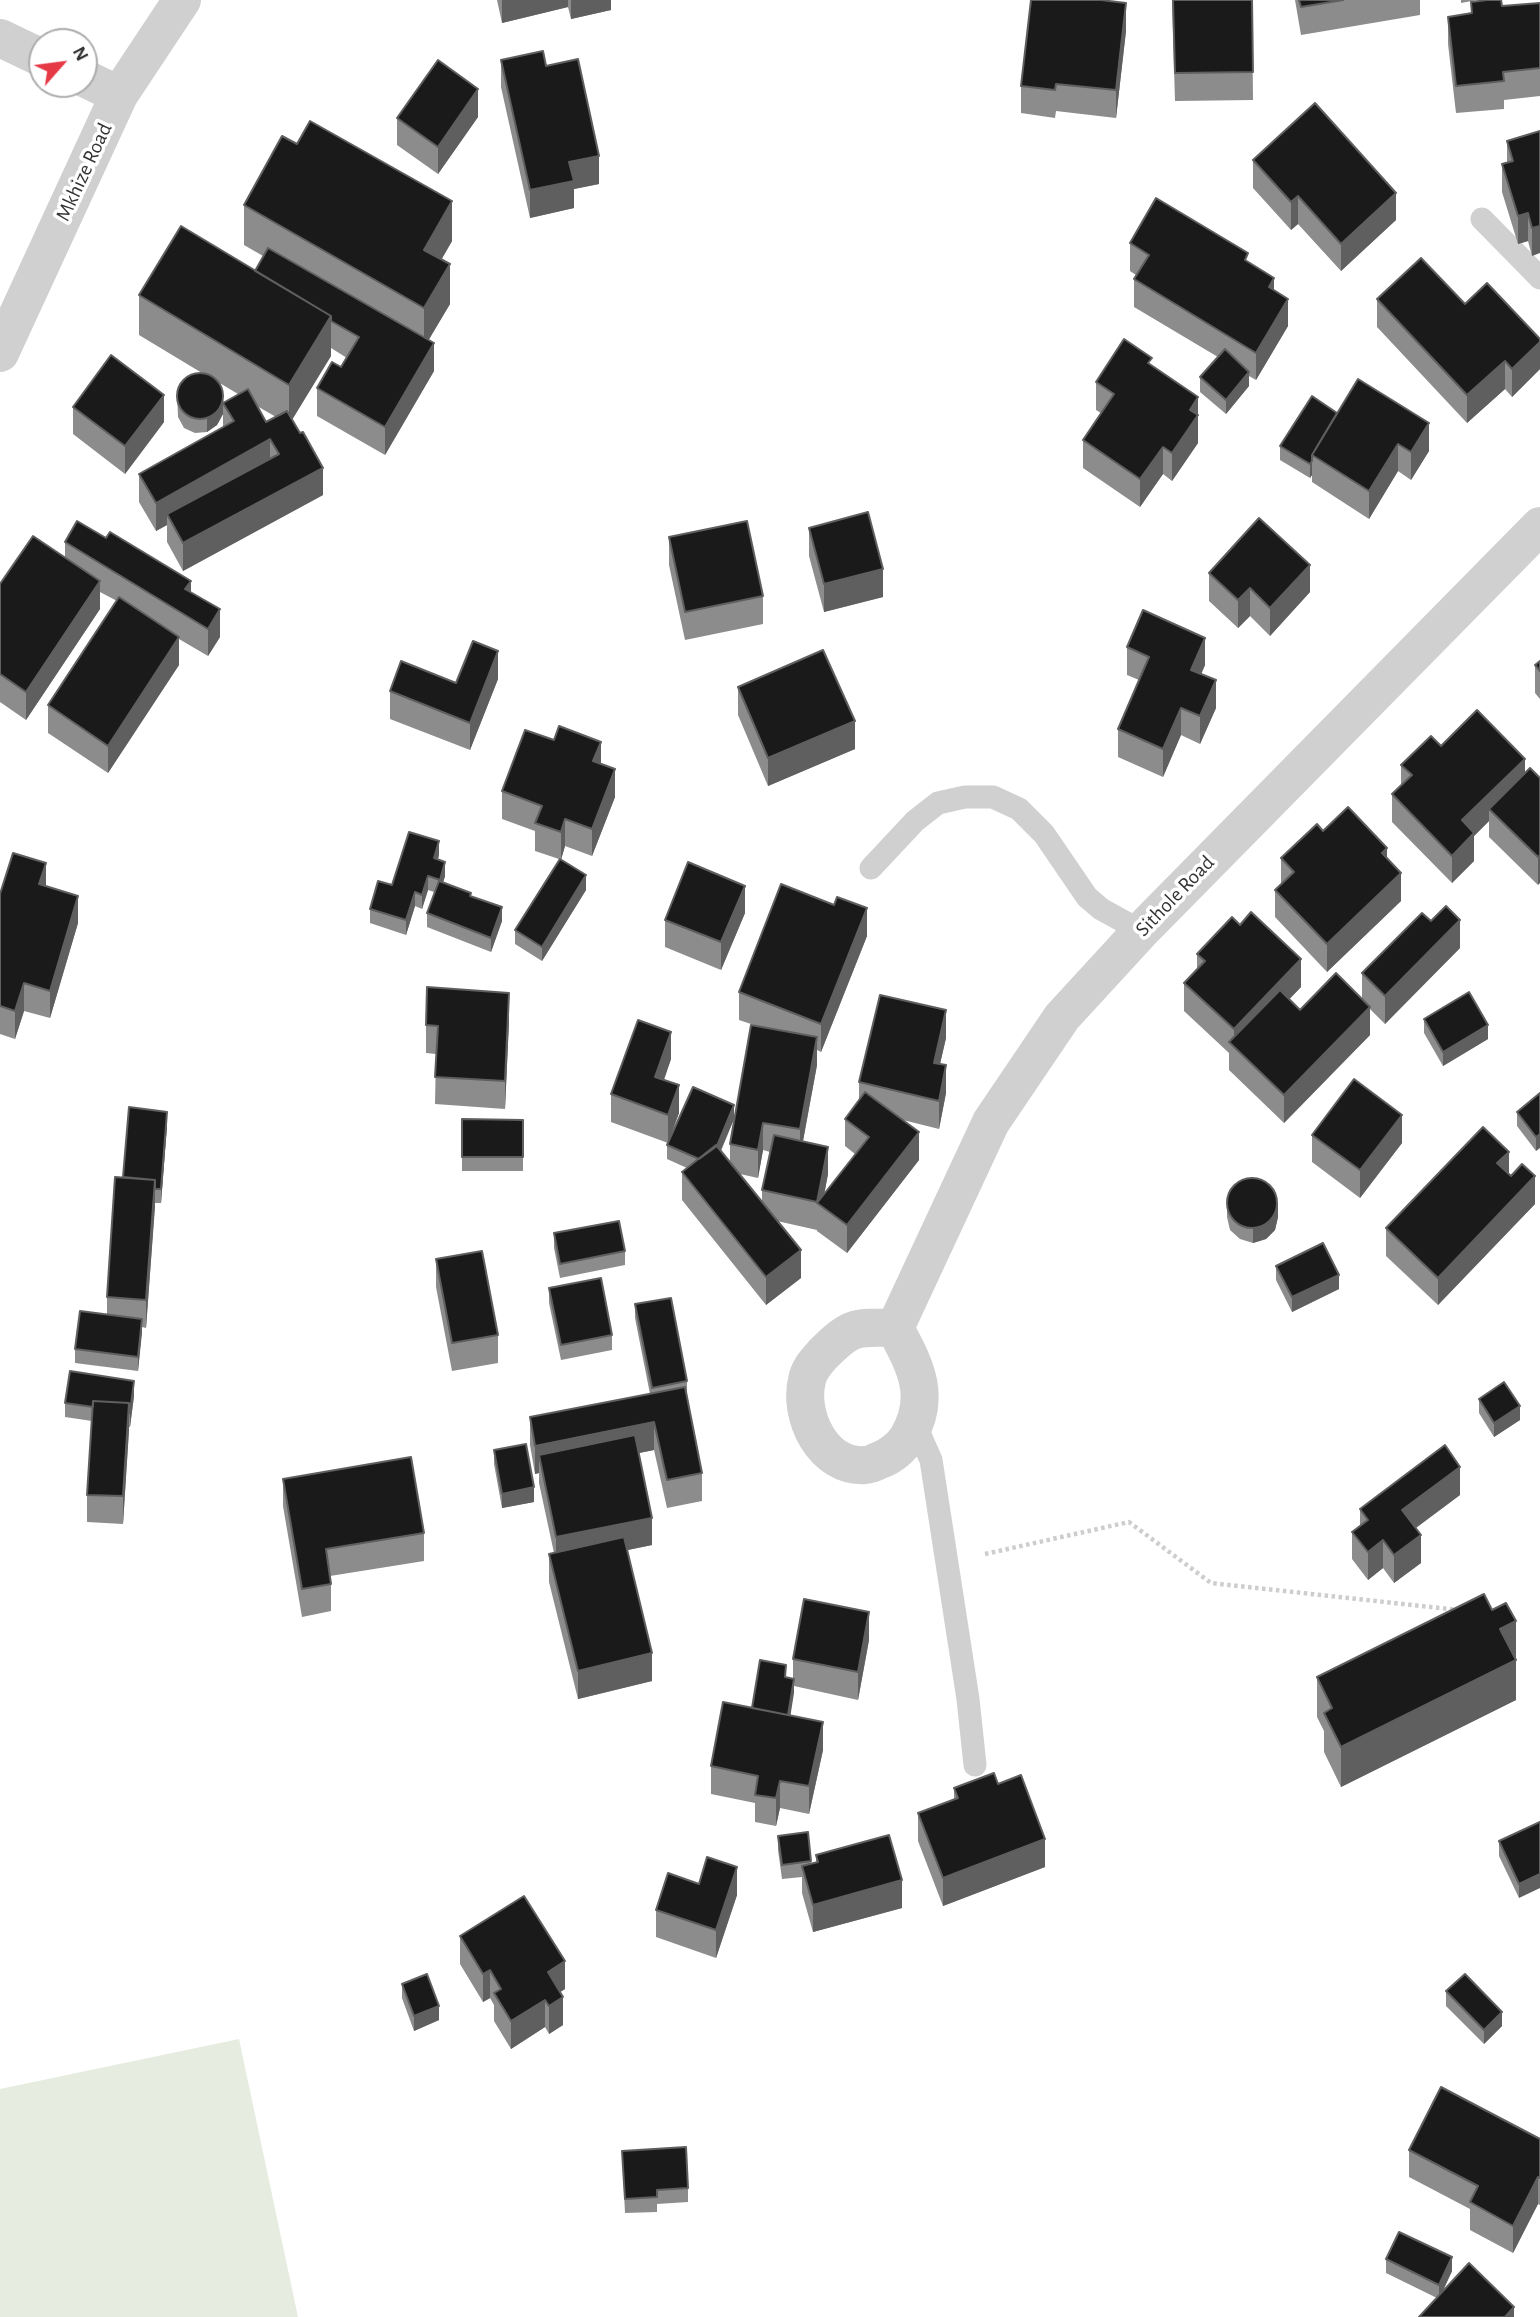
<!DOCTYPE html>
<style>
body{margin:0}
#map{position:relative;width:1540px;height:2317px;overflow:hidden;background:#fff;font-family:"Alegreya Sans",sans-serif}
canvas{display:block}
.north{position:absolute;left:28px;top:28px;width:70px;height:70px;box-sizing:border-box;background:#fff;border:2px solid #adadad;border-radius:50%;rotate:62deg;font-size:19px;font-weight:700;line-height:28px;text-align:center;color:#333}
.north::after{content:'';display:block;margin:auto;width:24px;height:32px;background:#e63946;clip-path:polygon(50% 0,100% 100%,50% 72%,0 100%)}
</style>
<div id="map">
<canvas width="1540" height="2317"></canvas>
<div class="north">N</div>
</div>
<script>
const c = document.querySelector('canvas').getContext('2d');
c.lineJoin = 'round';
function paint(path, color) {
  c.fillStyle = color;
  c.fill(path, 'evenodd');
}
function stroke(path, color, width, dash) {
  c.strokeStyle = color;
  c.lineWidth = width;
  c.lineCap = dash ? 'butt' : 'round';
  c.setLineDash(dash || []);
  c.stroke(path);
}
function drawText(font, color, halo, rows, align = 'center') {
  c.font = font + ' "Alegreya Sans",sans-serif';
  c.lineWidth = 7;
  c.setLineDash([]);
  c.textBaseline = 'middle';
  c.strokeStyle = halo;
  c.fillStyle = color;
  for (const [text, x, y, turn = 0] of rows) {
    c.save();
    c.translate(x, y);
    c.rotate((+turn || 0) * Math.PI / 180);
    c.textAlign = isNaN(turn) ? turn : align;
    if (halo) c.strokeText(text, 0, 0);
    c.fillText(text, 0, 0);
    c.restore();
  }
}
const green = new Path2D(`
 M239,2039L298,2317H0V2089Z`);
const path = new Path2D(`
 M985,1554L1129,1522L1211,1583L1458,1610`);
const service = new Path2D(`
 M1482,219L1540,278
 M871,868L915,821L938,803L965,797H993L1019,809L1044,834L1087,897L1101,909L1141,931
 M915,1424L931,1460L968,1699L975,1765`);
const minor = new Path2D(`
 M0,38L42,58
 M84,78L119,95
 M0,353L119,95L182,0
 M895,1328L991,1122L1062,1017L1141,931L1540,526
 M895,1328C915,1366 932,1396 908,1437C902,1447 891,1456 880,1460C876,1462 869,1465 865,1465C823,1468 798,1416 807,1380C809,1369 816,1362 823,1354C831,1346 842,1335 852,1331C864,1326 882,1328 895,1328Z`);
const wall = new Path2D(`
 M497,0H611V10L571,19L568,7L502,23Z
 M1172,0H1252L1253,100L1175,101Z
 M1295,0H1420V15L1301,35Z
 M1461,0H1477L1461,3Z
 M1471,2L1502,6L1540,3V96L1504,100V109L1456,113L1448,44V17L1471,13Z
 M1126,31L1116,118L1056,111L1055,118L1021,113V86Z
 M501,60L546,66L599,184L574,189V208L530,218L501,87Z
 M478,117L438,174L397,145V118Z
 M1540,131L1532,256L1528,241L1518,244L1502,192V164L1507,163V141Z
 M1253,160L1396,220L1341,271L1298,224L1291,230L1253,188Z
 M244,205L452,241L441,260L450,304L428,340L434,371L385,455L317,416V388L341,367L347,358L331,348V356L292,419L323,495L183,571L167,542V525L156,531L139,502V474L223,427V403L238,394L218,382L223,414L217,425L207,432L195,433L184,428L178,417L177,392L202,373L139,335V295L255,271L263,256L244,245ZM257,406L276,417L266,422Z
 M1130,243L1248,262L1274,290L1288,326L1256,380L1249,376V386L1226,414L1200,392V377L1218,357L1134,307V279L1136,275L1130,271Z
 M1377,299L1540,339V369L1512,397L1505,389L1467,423L1377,327Z
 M1152,366L1198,397V443L1172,481L1163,474L1140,507L1083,468V440L1101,413L1096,410V382Z
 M73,407L164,422L125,474L73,434Z
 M1337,413L1429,451L1411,480L1398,471L1369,519L1312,482V475L1310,478L1280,460V446Z
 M809,528L883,597L824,612L809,556Z
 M669,537L763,596V624L685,640L669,565Z
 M65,542L191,592L220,637L208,656L179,639V665L108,773L48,733V705L117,601L100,592V609L26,720L0,702V584L65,557Z
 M1209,573L1310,592L1270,636L1250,616L1238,628L1209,601Z
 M1127,647L1205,665L1201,674L1216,708L1200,744L1181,735L1163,777L1118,757V729L1139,680L1127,675Z
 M1540,661V699L1535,693V665Z
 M498,679L470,750L390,719V691Z
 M738,687L855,749L768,786L738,715Z
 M1441,746L1540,778L1538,885L1489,837V821L1474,836V861L1452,883L1392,822V794L1401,785V765Z
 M601,764L615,797L592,856L565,846L561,859L586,890L542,961L515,944V930L559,859L535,851V831L502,819V791Z
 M1323,831L1387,858L1401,901L1327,972L1275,917V890L1281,885V858Z
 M439,855L438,859L445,876L443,882L471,896L502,921L491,952L427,927V913L434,892L428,890L422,909L415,906L406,935L370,923V909L392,885Z
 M46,886L78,923L50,1018L24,1011L15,1039L0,1034V894Z
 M834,905L867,936L821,1052L817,1050V1065L803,1141L828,1174L824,1195L855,1154L845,1146V1119L859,1100V1082L946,1038L940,1064L946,1093L939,1129L903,1120L919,1160L847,1253L817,1231V1226V1230L777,1221L801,1278L766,1305L682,1200V1172L687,1168L667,1159V1145L734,1119L721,1151L730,1162V1144L754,1025L739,1020V992ZM763,1150L770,1152L762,1190V1202L740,1174L758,1178Z
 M745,913L721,970L665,947V920Z
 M1460,948L1385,1024L1370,1009V1035L1284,1123L1229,1070V1053L1184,1011V983L1197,969V954L1301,987L1289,999L1300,1010L1362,999V973Z
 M1424,1019L1488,1039L1443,1066L1424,1033Z
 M509,1021L505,1109L435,1104L436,1054L426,1053V1025Z
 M671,1059L664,1080L679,1113L668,1143L611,1122V1094Z
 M1540,1093L1536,1151L1517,1126V1112Z
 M462,1119L523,1120V1171H462Z
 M167,1126L161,1203H155L146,1328L142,1327L138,1371L75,1363V1349L107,1314V1297L123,1177Z
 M1312,1135L1402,1143L1360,1198L1312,1162Z
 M1509,1174L1535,1204L1438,1305L1386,1256V1228Z
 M1227,1203L1278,1217L1275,1230L1266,1239L1253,1243L1240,1239L1230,1230L1227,1217Z
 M554,1233L625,1251V1265L560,1278L554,1248Z
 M436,1259L498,1335V1363L452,1371L436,1287Z
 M1276,1266L1339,1289L1292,1312L1276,1280Z
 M549,1288L612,1335V1350L561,1360L549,1303Z
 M635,1304L687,1381V1395L702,1473V1501L667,1508L654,1450L638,1453L652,1545L627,1550L652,1681L578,1699L549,1582V1554L554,1553L539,1483V1473L535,1474L530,1445V1417L650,1394L635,1318Z
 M134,1396L130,1427H129L123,1524L87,1522V1495L92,1421L65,1417V1403Z
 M1479,1399L1520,1420L1494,1437L1479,1413Z
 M494,1450L534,1502L502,1508L494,1464Z
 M283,1479L424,1533V1561L330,1576L331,1584V1611L302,1617L283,1506Z
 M1460,1495L1416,1528L1421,1563L1394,1583L1383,1568L1368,1580L1352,1559V1532L1360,1526V1509Z
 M1492,1610L1516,1621V1700L1341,1787L1324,1752V1731L1317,1717V1677Z
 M869,1640L858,1700L794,1686L790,1716L823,1750L809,1814L780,1808L776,1826L755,1822V1803L711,1794V1766L752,1708L786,1678L793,1679V1659Z
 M998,1784L1045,1867L943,1906L918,1841V1813L954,1800V1788Z
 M1540,1822L1519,1898L1499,1856V1841Z
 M808,1832L811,1863L816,1862V1855L902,1908L813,1932L802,1893V1877L782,1879L778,1850V1836Z
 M699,1884L737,1895L716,1958L656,1937V1910Z
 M460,1936L565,1989L560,1992L563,2025L549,2034L545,2027L511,2049L494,2021V2005L490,1998L483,2002L460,1964Z
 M402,1984L439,2020L414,2031L402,1998Z
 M1446,1991L1502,2026L1484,2044L1446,2006Z
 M1540,2139V2205L1538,2204L1513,2253L1470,2230V2209L1409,2177V2150Z
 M622,2151L688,2188V2202L657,2204V2212L625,2213Z
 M1386,2259L1452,2271L1442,2293L1514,2317L1437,2298L1386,2273Z`);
const shadedWall = new Path2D(`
 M502,0H568V7L502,23Z
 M571,0H611V10L571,19Z
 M1126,3V31L1116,118V90Z
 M478,89V117L438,174V147Z
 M599,156V184L574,189V208L530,218V190L569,162Z
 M1396,193V220L1341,271V244Z
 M1298,196V224L1291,230V202Z
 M452,201V241L424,290V250Z
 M1528,213V241L1518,244V216Z
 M1540,226V253L1532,256V228Z
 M450,264V304L424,348V308Z
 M1274,278V305L1269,287Z
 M1288,299V326L1256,380V353Z
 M331,316V356L289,425V385Z
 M1540,342V369L1512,397V369Z
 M434,343V371L385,455V427Z
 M1505,361V389L1467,423V395Z
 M1249,372V386L1226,414V400Z
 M164,395V422L125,474V446Z
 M1198,397V443L1172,481V453L1190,410Z
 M223,400V414L217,425L207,432V418Z
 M1429,423V451L1411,480V452Z
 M270,439V467L167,514V525L156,531V503Z
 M1398,444V471L1369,519V491Z
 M1163,447V474L1140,507V479Z
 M1312,461V475L1310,478V464Z
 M323,468V495L183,571V543Z
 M1310,565V592L1270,636V608Z
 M883,569V597L824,612V584Z
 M100,581V609L26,720V692Z
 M191,581V608L185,616V589Z
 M1250,588V616L1238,628V600Z
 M220,609V637L208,656V629Z
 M179,637V665L108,773V746Z
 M1205,638V665L1191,698V670Z
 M498,651V679L470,750V723Z
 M1216,680V708L1200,744V716Z
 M1181,708V735L1163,777V749Z
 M855,721V749L768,786V758Z
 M601,742V770L593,761Z
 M1525,759V786L1489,809V821L1474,836V861L1452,883V856L1462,820Z
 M615,769V797L592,856V829Z
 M565,819V846L561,860V832Z
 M439,841V855L434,872V858Z
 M1387,848V875L1382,853Z
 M1540,855V883L1538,885V857Z
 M445,862V876L440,894V880Z
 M46,863V890L39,884Z
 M1401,873V901L1327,972V944Z
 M586,875V890L542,961V947Z
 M428,876V890L422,909V895Z
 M745,886V913L721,970V942Z
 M415,892V906L406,935V920Z
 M78,896V923L50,1018V991Z
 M502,907V921L491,952V938Z
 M867,908V936L821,1052V1024Z
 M1460,920V948L1385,1024V996Z
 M1301,959V987L1239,1052L1234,1046V1029Z
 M24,983V1011L15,1039V1011Z
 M509,993V1021L505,1109V1081Z
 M1370,1007V1035L1284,1123V1095Z
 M946,1010V1038L934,1090V1063Z
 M1488,1025V1039L1443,1066V1052Z
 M671,1032V1059L655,1105V1077Z
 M817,1037V1065L800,1157V1129Z
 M946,1065V1093L939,1129V1101Z
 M679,1085V1113L668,1143V1115Z
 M734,1105V1119L709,1178V1164Z
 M167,1112V1126L161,1203V1189Z
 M1402,1115V1143L1360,1198V1170Z
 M763,1123V1150L758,1178V1150Z
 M919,1132V1160L847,1253V1225Z
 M1540,1134V1148L1536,1151V1137Z
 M828,1147V1174L822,1206L817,1203V1230V1202Z
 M1509,1152V1180L1497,1163Z
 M1535,1176V1204L1438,1305V1278Z
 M155,1180V1207L146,1328V1300Z
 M1278,1203V1217L1275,1230L1266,1239L1253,1243V1229Z
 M801,1250V1278L766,1305V1277Z
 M1339,1275V1289L1292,1312V1297Z
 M142,1319V1333L138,1371V1357Z
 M134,1381V1396L130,1427V1413Z
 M129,1403V1431L123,1524V1496Z
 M1520,1406V1420L1494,1437V1423Z
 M654,1422V1450L543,1473L539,1455V1473L535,1474V1446Z
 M1460,1467V1495L1402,1538V1510Z
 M534,1487V1502L502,1508V1494Z
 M652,1518V1545L556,1565V1537Z
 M1421,1535V1563L1394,1583V1555Z
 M1383,1540V1568L1368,1580V1552Z
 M869,1612V1640L858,1700V1672Z
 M1516,1621V1700L1341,1787V1747L1500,1629Z
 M652,1653V1681L578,1699V1671Z
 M794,1679V1693L788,1731V1716Z
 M823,1722V1750L809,1814V1786Z
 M780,1781V1808L776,1826V1798Z
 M1045,1839V1867L943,1906V1878Z
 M737,1867V1895L716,1958V1930Z
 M1540,1874V1888L1519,1898V1884Z
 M902,1880V1908L813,1932V1905Z
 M565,1961V1989L548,2000V1972Z
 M490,1970V1998L483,2002V1974Z
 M563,1997V2025L549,2034V2006Z
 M545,2000V2027L511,2049V2021Z
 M439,2006V2020L414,2031V2016Z
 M1502,2012V2026L1484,2044V2030Z
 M1538,2177V2204L1513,2253V2226Z
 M1452,2257V2271L1439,2299V2285Z
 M1514,2307V2317H1505Z`);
const building = new Path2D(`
 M1031,0H1101L1126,3L1116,90L1056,84L1055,90L1021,86Z
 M1173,0H1252L1253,72L1175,73Z
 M1299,0H1343L1301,7Z
 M1487,0H1501L1502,6L1540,3V68L1503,72L1504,81L1456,86L1448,17L1472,13L1471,2Z
 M543,51L546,66L578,59L599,156L569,162L574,181L530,190L501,60Z
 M438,60L478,89L438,147L397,118Z
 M1315,103L1396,193L1341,244L1298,196L1291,202L1253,160Z
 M310,121L452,201L424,250L450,264L424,308L244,205L282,136L297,144Z
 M1540,131V226L1532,228L1528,213L1518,216L1502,164L1513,161L1507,141Z
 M1156,198L1248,253L1245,260L1274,278L1269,287L1288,299L1256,353L1134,279L1149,255L1130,243Z
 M181,226L331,316L289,385L139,295Z
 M268,248L434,343L385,427L317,388L332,362L341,367L359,337L331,321V316L255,271Z
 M1421,258L1465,304L1487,283L1540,339V342L1512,369L1505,361L1467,395L1377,299Z
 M1124,339L1152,358L1148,363L1198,397L1190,410L1198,415L1172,453L1163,447L1140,479L1083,440L1114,394L1096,382Z
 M1225,349L1249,372L1226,400L1200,377Z
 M111,355L164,395L125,446L73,407Z
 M177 396a23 23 0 1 1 46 0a23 23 0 1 1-46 0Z
 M1358,379L1429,423L1411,452L1398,444L1369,491L1312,455Z
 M248,389L266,422L287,411L300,433L303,432L323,468L183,543L167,514L279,454L270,439L156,503L139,474L234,421L223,403Z
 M1312,396L1337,413L1312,455V461L1310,464L1280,446Z
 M868,512L883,569L824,584L809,528Z
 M1259,518L1310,565L1270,608L1250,588L1238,600L1209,573Z
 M77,521L106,538L110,532L191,581L185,589L220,609L208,629L65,542Z
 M747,521L763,596L685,612L669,537Z
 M33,536L100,581L26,692L0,674V584Z
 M119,597L179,637L108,746L48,705Z
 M1143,610L1205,638L1191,670L1216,680L1200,716L1181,708L1163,749L1118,729L1149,657L1127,647Z
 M473,641L498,651L470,723L390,691L401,661L456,683Z
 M823,650L855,721L768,758L738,687Z
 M1540,661V671L1535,665Z
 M1477,710L1525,759L1462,820L1474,833L1452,856L1392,794L1412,775L1401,765L1431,736L1441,746Z
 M559,726L601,742L593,761L615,769L592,829L565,819L561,832L535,823L542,806L502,791L525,730L554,740Z
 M1530,768L1540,778V855L1538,857L1489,809Z
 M1348,807L1387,848L1382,853L1401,873L1327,944L1275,890L1294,872L1281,858L1317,824L1323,831Z
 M409,832L439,841L434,858L445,862L440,880L428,876L422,895L415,892L406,920L370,909L378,881L392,885Z
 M13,853L46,863L39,884L78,896L50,991L24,983L15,1011L0,1006V894Z
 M560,859L586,875L542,947L515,930Z
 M688,862L745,886L721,942L665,920Z
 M439,881L471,893L470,896L502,907L491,938L427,913Z
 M781,884L834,905L837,897L867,908L821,1024L739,992Z
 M1446,906L1460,920L1385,996L1362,973L1422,913L1431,921Z
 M1251,912L1301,959L1234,1029L1184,983L1205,961L1197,954L1232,917L1240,925Z
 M1336,973L1370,1007L1284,1095L1229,1042L1280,990L1300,1010Z
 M427,987L509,993L505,1081L435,1077L438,1026L426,1025Z
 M1469,992L1488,1025L1443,1052L1424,1019Z
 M880,995L946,1010L934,1063L946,1065L939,1101L859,1082Z
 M638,1020L671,1032L655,1077L679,1085L668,1115L611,1094Z
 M751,1025L817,1037L800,1129L763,1123L758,1150L730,1144Z
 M1354,1079L1402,1115L1360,1170L1312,1135Z
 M693,1087L734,1105L717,1146L699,1159L667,1145Z
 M865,1092L919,1132L847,1225L817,1203L869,1137L845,1119Z
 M1540,1093V1134L1536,1137L1517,1112Z
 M129,1107L167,1112L161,1189H155V1180L123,1177Z
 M462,1119L523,1120V1157H462Z
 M1483,1127L1509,1152L1497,1163L1511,1176L1522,1164L1535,1176L1438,1278L1386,1228Z
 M774,1135L828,1147L817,1202L762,1190Z
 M716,1145L801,1250L766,1277L682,1172Z
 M115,1177L155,1180L146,1300L107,1297Z
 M1227 1203a25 25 0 1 1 50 0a25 25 0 1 1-50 0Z
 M619,1221L625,1251L560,1264L554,1233Z
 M1323,1243L1339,1275L1292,1297L1276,1266Z
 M482,1251L498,1335L452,1343L436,1259Z
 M601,1278L612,1335L561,1345L549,1288Z
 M671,1298L687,1381L652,1388L635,1304Z
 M80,1311L142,1319L138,1357L75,1349Z
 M70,1371L134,1381L130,1413L129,1403L93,1401V1407L65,1403Z
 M1504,1382L1520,1406L1494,1423L1479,1399Z
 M685,1387L702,1473L667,1480L654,1422L535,1446L530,1417Z
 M93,1401L129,1403L123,1496L87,1495Z
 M635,1435L652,1518L556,1537L539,1455Z
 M526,1444L534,1487L502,1494L494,1450Z
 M1445,1445L1460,1467L1402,1510L1421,1535L1394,1555L1383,1540L1368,1552L1352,1532L1368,1520L1360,1509Z
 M411,1457L424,1533L326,1549L331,1584L302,1589L283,1479Z
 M624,1537L652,1653L578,1671L549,1554Z
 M1484,1594L1492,1610L1506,1603L1516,1621L1500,1629L1516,1660L1341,1747L1324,1713L1332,1708L1317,1677Z
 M804,1599L869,1612L858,1672L793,1659Z
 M760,1660L786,1665L785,1677L794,1679L788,1715L752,1708Z
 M723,1702L823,1722L809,1786L780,1781L776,1798L755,1795L758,1776L711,1766Z
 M994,1773L998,1784L1021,1775L1045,1839L943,1878L918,1813L958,1798L954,1788Z
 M1540,1822V1874L1519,1884L1499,1841Z
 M808,1832L811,1861L782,1865L778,1836Z
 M889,1835L902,1880L813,1905L802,1866L818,1862L816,1855Z
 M707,1857L737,1867L716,1930L656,1910L668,1873L699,1884Z
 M524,1896L565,1961L548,1972L563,1997L549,2006L545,2000L511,2021L494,1993L501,1989L490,1970L483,1974L460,1936Z
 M427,1974L439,2006L414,2016L402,1984Z
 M1465,1974L1502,2012L1484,2030L1446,1991Z
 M1441,2087L1540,2139V2178L1538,2177L1513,2226L1470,2202L1478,2186L1409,2150Z
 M686,2147L688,2188L657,2190V2197L625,2199L622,2151Z
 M1399,2232L1452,2257L1439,2285L1386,2259Z
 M1469,2263L1514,2307L1505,2317H1419Z`);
const streetNames = [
 ["Mkhize Road",84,172,-65],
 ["Sithole Road",1175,896,-46]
];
paint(green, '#e6ecdf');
stroke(path, '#cdcdcd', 4.5, [3.5, 3.5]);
stroke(service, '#d0d0d0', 23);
stroke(minor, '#d0d0d0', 38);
paint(wall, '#8c8c8c');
paint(shadedWall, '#5f5f5f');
paint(building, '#1a1a1a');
stroke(building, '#5f5f5f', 2);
drawText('21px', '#333', '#fff', streetNames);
</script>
